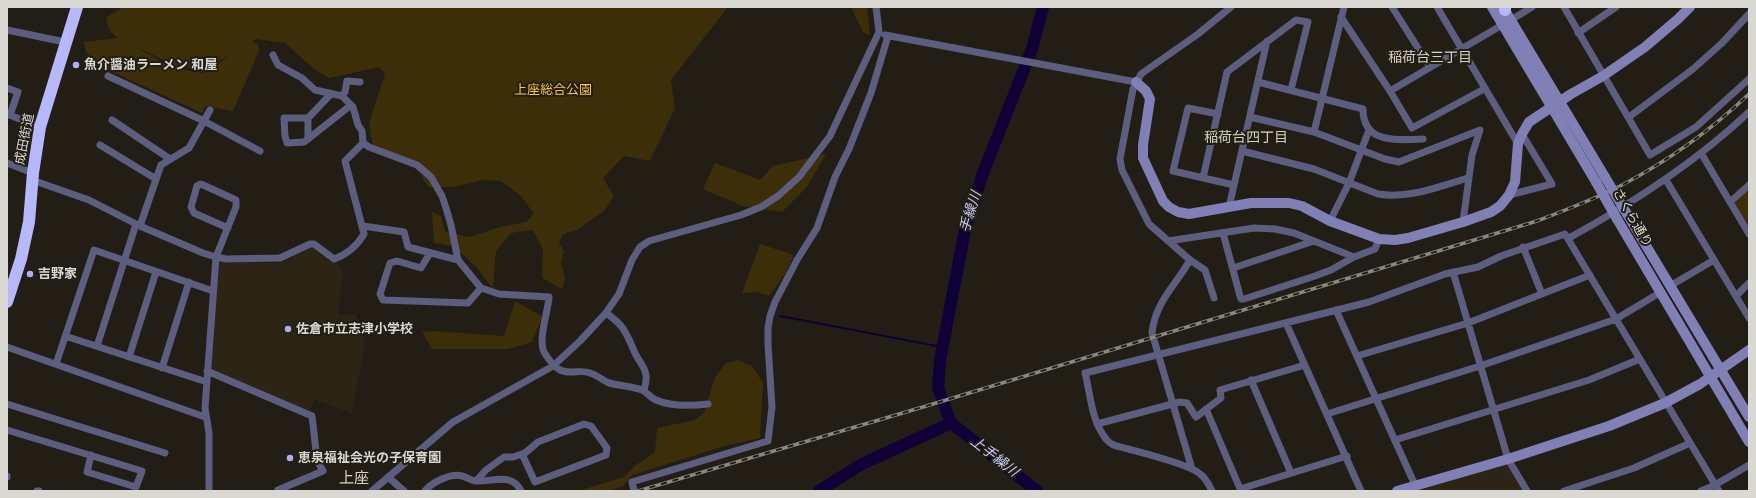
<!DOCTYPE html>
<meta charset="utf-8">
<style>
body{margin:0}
#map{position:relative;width:1756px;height:498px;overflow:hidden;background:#221e15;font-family:"Space Grotesk",sans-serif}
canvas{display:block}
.frame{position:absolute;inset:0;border:8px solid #dad8d2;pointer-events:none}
</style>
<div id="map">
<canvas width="1756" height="498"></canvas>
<div class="frame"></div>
</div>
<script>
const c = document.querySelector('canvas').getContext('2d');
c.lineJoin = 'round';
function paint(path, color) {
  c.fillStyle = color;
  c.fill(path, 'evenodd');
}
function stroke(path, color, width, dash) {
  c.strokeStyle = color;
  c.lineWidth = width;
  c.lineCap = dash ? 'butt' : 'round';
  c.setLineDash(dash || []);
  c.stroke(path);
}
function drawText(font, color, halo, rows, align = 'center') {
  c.font = font + ' "Space Grotesk","Noto Sans JP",sans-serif';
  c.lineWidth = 4;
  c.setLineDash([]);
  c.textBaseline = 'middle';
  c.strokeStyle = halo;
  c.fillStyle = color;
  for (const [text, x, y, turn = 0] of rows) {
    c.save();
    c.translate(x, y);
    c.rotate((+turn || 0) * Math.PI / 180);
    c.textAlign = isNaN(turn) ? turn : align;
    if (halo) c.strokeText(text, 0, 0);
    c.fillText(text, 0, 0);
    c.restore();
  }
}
const built = new Path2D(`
 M312,247L328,261L336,263L343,271L338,315L356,314L365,343L352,413L315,400L309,411L212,369L218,263H282Z
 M1505,464L1510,466L1525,491H1416Z`);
const green = new Path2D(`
 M124,7H728L671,80L675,108L650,161L624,156L603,178L614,196L605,210L577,230L563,234L559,243L564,252L561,262L565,278L562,289L542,278L543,249L533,230L511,233L496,251L493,289L476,267L454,246L434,243L432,212L441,216L445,232L469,237L500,227L526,222L534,214L521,196L501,181L483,180L453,187H429L423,180L421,167L373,148L369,123L385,74L379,67L329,78L314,69L285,43L256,39L252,42L258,44L259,51L233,111L206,106L202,113L97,65L86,52L84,42L118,38C109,32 108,27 106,17ZM132,45L174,65L203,70L230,55L213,68L202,73L173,68Z
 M851,7H867L870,35L863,32Z
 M826,154L807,187L782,212L743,206L703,189L715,163L760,180L773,166Z
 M1749,189V228L1735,204L1736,200Z
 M760,244L794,255L784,276L769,296L757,292L742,293Z
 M515,301L543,317L537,329L532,342L508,349H432L422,332L434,331L504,336Z
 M737,360L752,366L763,383L760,438L725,446L632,475L623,486L609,491H578L624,477L636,465L655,452L657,428L695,420L704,413L715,377L725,364Z`);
const stream = new Path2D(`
 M780,316L942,347`);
const river = new Path2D(`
 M951,423L938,388L940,360L965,230L983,173L1032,49L1043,7
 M951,423L1037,491
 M819,491L860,465L951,423`);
const street = new Path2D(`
 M1392,7L1430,67
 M1437,7L1518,144
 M1564,7L1650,155L1696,127L1749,79
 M1341,17L1390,91L1412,128L1484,89
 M1511,20L1532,7
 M7,30L65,42
 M1578,33L1616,7
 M885,35L1136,82
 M273,55L278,65L302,78L315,90L342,96L353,107L358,125L362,131L363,143L369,147L417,165L431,177L442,196L446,208L451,225L458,260L481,288L499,294L549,297C548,311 538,340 544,352C547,357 554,367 560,370C570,375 581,369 590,373C597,375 602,380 609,383C620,386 632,386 642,390C645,391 651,398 656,400C672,407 691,406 708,404
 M108,76L204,121L260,151
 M1258,82L1363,109C1363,144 1397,140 1423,139
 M7,88L18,92L10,115
 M1390,91L1502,25
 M342,96L345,92L347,81L360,82
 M7,114L40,127
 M1218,114L1188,108L1173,171L1234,185
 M1250,117L1314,132L1385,159L1399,162L1480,130L1472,155L1463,222
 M1629,117L1693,69L1722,43L1749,14
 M308,118L330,95
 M112,120L170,159
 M1314,132L1344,7
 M308,139V118H284L285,136L287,143L304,142L308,139L351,105
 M100,145L156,179
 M1242,151L1314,169L1378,194C1409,199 1438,187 1468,178
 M1701,153L1749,234
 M7,163L33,173
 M1203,178L1227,72L1296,20L1308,22L1291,90
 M32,180L89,200L140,226L203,253L216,257L226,259L280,258L310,244H314L334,259C348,254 357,246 364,234L345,161L363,143
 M1666,180L1749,318
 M1509,195L1552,184L1522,134
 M1730,202L1749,185
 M1229,207L1267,41
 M1330,221L1349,183L1369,130
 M140,226L161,165L189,148L210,110
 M363,226L404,232L408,247L458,260
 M1223,233L1240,296L1241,299H1244L1315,276L1331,270L1354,257L1375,249L1379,239
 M1569,238C1633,203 1695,163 1749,112
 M1168,241L1254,228L1275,229L1294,233L1354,257
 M1523,247L1542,294
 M430,253L421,268L397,261L390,263L380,294L383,300L468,303L481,288
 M1190,260C1176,285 1155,302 1152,333L1192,469
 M1233,268L1314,241
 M1453,272L1508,459L1527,491
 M1670,286L1714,260
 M1736,296L1749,283
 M1214,298L1205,270L1190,260L1149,224L1122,170L1120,159L1133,89L1141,74L1198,34L1231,7
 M1336,310L1415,485
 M606,313C625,326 626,333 635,353C638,360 645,367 646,375C647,380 645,386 644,390
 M1286,323L1361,491
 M65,336L207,382
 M97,346L136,224
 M7,347L205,417
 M1357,356L1468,323L1590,275
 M129,357L156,272
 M56,364L94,250L213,291
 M162,368L189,282
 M207,371L312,416L317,460L323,471L278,490
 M1251,380L1291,473
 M7,404L165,453
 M1206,409L1241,491
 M1327,414L1480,366L1616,319L1661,292
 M1097,424L1180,402L1187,403L1196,417L1221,398L1220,390L1305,365
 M7,430L142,471L136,487L87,472L91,455
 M1395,440L1589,380L1640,359
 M7,477V476
 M388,477L404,491
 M476,481L486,470L504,457H513L525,453L538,442L584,424L591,426L607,448L606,455L535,482L522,454
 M1240,489L1347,456
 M37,491H39
 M209,491V433L205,408L216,257L236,207V200L201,184L197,186L191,207L194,213L228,228
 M372,491L453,422L553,366L580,341L605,314L619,294L632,260L640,247L649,241L741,215L761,207L778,196L799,177L830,136L879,32L876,7
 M425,491C432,482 451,473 462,476C467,477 471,481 476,481C493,482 512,472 521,491
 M634,491L632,482L768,441L772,407L768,344V328L770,316L775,302L797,260L817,228L835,177L849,149L871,93L888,36
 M1212,491C1209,485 1206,478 1200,474C1191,465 1143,453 1128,449C1119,446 1112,447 1106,439C1091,420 1091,396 1085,373L1369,302L1445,274L1478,267L1501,256L1565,234L1719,491
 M1564,491L1634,468L1690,443
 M1701,491L1715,485L1749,465`);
const secondary = new Path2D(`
 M1492,7L1596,182
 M1503,7L1605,177
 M1136,82L1146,91L1150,99L1143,145V158L1163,201L1169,207L1178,212L1189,214L1251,203H1289L1302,206L1330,221L1379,239L1395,240L1408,238L1463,222L1491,212L1500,206L1509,195L1515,182L1518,144L1522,134L1529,122L1571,94L1603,76L1645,47L1678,19L1690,7
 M1627,214L1749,417
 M1617,219L1749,442
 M1397,491L1508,459L1609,426L1665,403L1700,384L1749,350`);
const highway = new Path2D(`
 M1505,7V10
 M7,302L21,259L29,222L33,173L40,127L77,7`);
const rail = new Path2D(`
 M638,491L923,407L1537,221C1566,210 1595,199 1622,185C1668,161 1711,130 1749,94`);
const secondaryBridge = new Path2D(`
 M1605,177L1627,214
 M1596,182L1617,219`);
const markers = [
 [76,65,4,"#aeaefa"],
 [30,274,4,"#aeaefa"],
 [288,329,4,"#aeaefa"],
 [290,458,4,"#aeaefa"]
];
const poiNames = [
 ["魚介醤油ラーメン 和屋",84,65],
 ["吉野家",38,274],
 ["佐倉市立志津小学校",296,329],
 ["恵泉福祉会光の子保育園",298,458]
];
const parkNames = [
 ["上座総合公園",553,90]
];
const streetNames = [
 ["成田街道",25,139,-79],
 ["さくら通り",1632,218,60]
];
const neighbourhoodNames = [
 ["稲荷台三丁目",1430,58],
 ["稲荷台四丁目",1246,138]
];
const waterNames = [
 ["手繰川",971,212,-73],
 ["上手繰川",994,457,38]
];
const quarterNames = [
 ["上座",354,479]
];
paint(built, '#2c2516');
paint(green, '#3c2e09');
stroke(stream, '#0f0137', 2);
stroke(river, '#0f0137', 12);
stroke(street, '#5d5d7f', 7);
stroke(secondary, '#8080b7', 10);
stroke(highway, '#b7b7fc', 12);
stroke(rail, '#8a8780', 3.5);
stroke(rail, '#221e15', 2, [6]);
stroke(secondaryBridge, '#8080b7', 10);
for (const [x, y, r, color] of markers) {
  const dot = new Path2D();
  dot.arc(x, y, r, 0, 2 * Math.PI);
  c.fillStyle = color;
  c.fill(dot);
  stroke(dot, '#221e15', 1.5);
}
drawText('bold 13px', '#dad8d2', '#221e15', poiNames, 'left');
drawText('13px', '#f5c543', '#221e15', parkNames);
drawText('13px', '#dad8d2', '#221e15', streetNames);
drawText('14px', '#d6d1c5', '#221e15', neighbourhoodNames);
drawText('italic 14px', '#c8c9f5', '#221e15', waterNames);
drawText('15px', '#d6d1c5', '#221e15', quarterNames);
</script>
